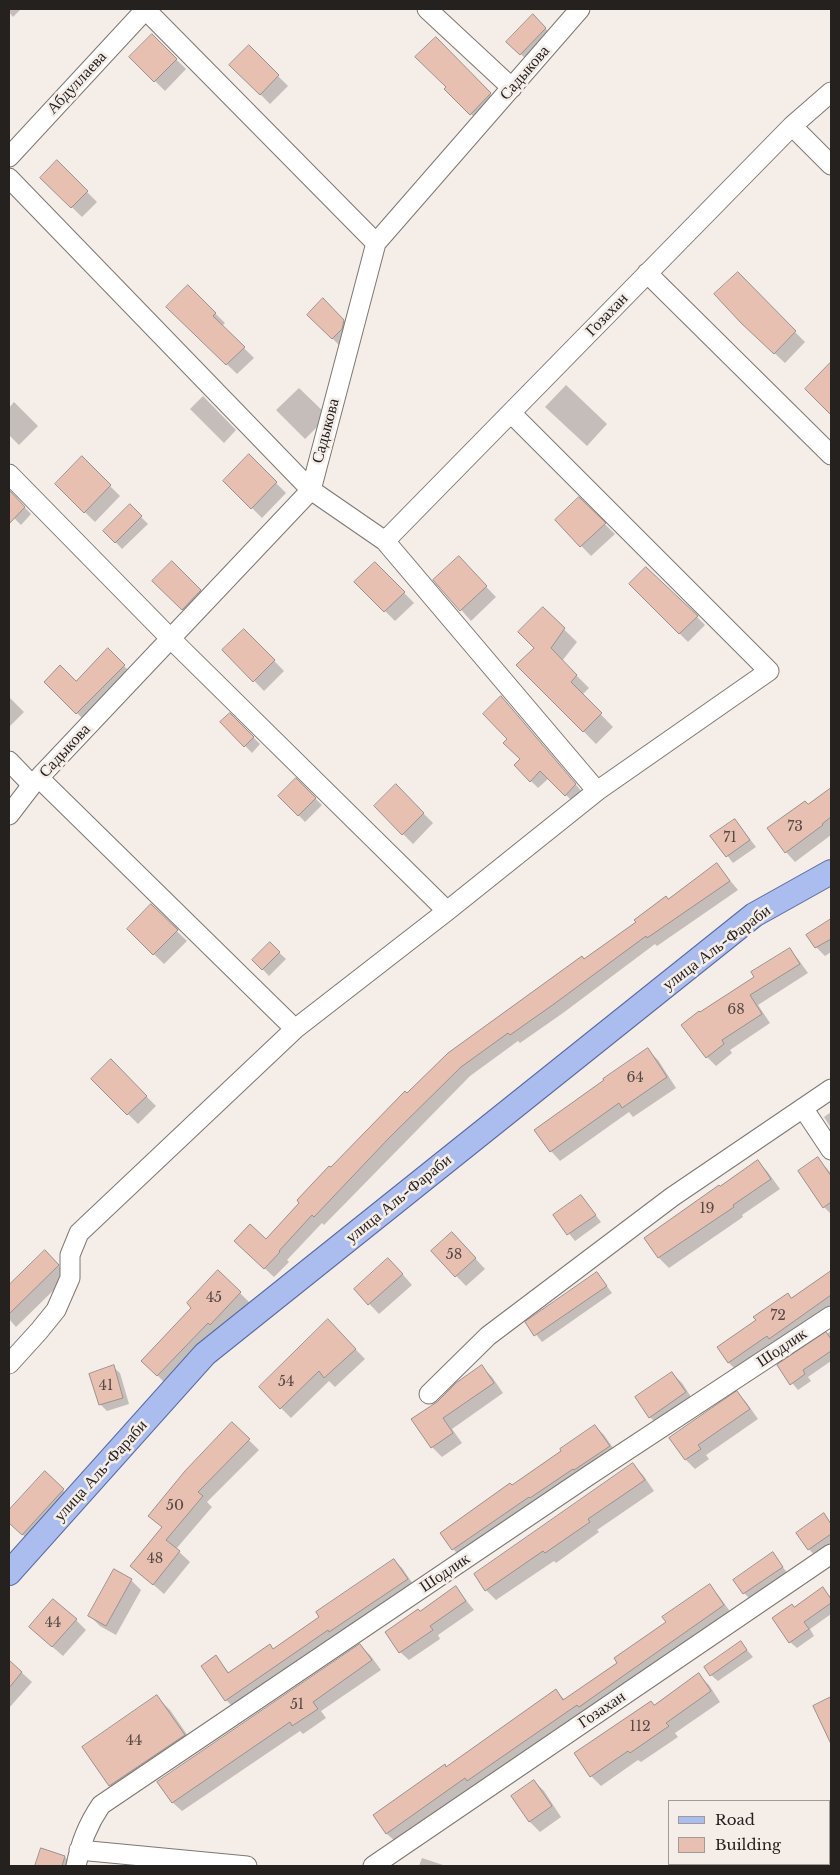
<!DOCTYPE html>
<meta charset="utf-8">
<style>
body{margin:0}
#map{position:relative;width:840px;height:1875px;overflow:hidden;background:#f5ede8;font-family:"Libre Baskerville",serif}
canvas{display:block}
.frame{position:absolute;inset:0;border:10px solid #24211f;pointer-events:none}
.legend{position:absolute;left:668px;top:1800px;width:162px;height:65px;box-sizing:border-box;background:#f5ede8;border:1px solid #a19b98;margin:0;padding:6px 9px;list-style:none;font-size:15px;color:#24211f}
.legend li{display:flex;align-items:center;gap:10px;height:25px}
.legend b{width:25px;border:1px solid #a19b98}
</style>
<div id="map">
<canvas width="840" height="1875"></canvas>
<div class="frame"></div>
<ul class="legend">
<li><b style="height:6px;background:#abbdef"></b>Road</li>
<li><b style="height:14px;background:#e8c0b2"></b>Building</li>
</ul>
</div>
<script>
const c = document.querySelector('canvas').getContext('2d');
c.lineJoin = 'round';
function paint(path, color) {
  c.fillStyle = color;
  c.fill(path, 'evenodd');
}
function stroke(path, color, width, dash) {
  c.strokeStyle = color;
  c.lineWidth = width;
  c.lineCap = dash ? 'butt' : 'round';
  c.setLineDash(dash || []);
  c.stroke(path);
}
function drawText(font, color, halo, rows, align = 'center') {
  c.font = font + ' "Libre Baskerville",serif';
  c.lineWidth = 5;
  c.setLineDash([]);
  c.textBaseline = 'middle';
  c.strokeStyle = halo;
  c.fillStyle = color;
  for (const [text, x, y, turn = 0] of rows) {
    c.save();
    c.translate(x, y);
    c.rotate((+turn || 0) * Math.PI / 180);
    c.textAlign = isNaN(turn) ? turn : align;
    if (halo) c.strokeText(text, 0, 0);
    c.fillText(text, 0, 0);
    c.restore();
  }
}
const shadow = new Path2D(`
 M9,9H21L13,17L9,12Z
 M533,16L552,35L527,60L508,42Z
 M152,36L186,69L165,91L131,57Z
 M436,39L500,104L481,124L446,89L447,87Z
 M249,47L288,86L270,104L231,65Z
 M57,162L97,202L82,217L42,178Z
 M737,274L805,342L785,363L752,332Z
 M188,287L225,323L222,326L254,358L237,374L168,307Z
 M323,300L350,327L348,336L339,345L309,315Z
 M566,385L607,424L587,446L545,407Z
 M299,388L328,416L305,439L276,410Z
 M203,396L236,430L224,443L190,409Z
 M14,402L38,426L19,445L9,435V408Z
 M249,456L286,493L262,518L225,481Z
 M82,458L120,496L95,522L56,484Z
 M9,491L31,514L21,525L9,513Z
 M579,499L615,534L591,556L556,520Z
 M130,506L148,524L122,549L105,531Z
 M172,562L210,600L192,619L154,581Z
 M375,563L414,603L395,621L356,582Z
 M468,568L496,597L471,621L435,580Z
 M630,584L697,617L705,625L688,642Z
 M543,609L577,642L562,661L589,688L582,695L613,727L596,744L518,665L535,648Z
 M244,630L284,671L264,691L224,650Z
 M108,650L134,676L87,723L46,682H76Z
 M9,697L24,712L10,726L9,725Z
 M501,697L583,793L573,802L549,778L538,788L515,765L522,759L509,739Z
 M230,714L260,744L252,753L222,722Z
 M296,780L322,805L305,822L280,796Z
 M396,786L433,823L413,844L375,806Z
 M831,789V835L795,862L786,852L769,829L809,806Z
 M735,820L756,847L733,863L712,836Z
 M717,865L738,890L657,946L655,944L563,1013L520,1043L518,1041L470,1076L324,1225L322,1223L287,1260L289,1262L274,1277L245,1250L266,1240L331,1169L407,1095L585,960Z
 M151,906L187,941L164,964L128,929Z
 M831,920V952L825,956L816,947L808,935Z
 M270,944L286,959L269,976L254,960Z
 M789,950L798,959L808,973L758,1005L770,1023L730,1050L732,1053L716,1066L707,1057L700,1014L755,978Z
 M648,1050L658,1060L676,1088L633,1117L629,1112L560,1161L551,1151Z
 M111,1061L156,1106L138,1124L93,1079Z
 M831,1112V1128L824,1117Z
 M818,1159L831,1173V1214L824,1207Z
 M757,1161L767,1171L780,1189L742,1215L743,1217L669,1268L659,1258L645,1239Z
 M581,1196L601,1222L575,1241L555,1216Z
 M462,1244L485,1269L466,1286L433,1252Z
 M45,1251L68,1276L16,1327L9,1319V1287Z
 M398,1269L412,1285L379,1314L355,1289Z
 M831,1272V1308L736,1370L728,1362L792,1299Z
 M597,1273L612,1293L542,1342L527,1323Z
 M240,1293L250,1303L168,1386L143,1361Z
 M328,1321L365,1359L335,1387L329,1381L291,1418L260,1387Z
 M831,1331V1361L808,1377L811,1381L798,1390L778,1366Z
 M113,1367L120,1373L129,1404L107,1411L100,1404Z
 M482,1367L492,1377L503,1393L452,1429L462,1443L442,1457L432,1447L438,1403Z
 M672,1373L682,1383L695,1403L660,1427L650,1417L637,1398Z
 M737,1393L746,1402L758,1419L706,1455L709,1459L695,1469L686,1460Z
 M232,1424L259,1450L207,1502L212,1507L176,1549L190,1562L164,1594L132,1566L163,1528L150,1516Z
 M595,1426L604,1435L618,1455L461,1557L453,1549L512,1487Z
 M633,1465L643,1475L654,1491L597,1530L599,1532L556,1563L554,1561L496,1600L486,1590L475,1575Z
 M45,1473L73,1500L32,1544L9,1521V1512Z
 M824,1515L831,1523V1545L815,1556L809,1549Z
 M773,1554L788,1574L751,1600L744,1593Z
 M394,1560L402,1568L415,1587L234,1708L226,1700L216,1657L230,1674L274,1650L321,1617Z
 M131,1580L141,1590L116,1635L100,1626L90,1616Z
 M709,1586L718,1595L732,1614L396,1842L387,1834L374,1815L447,1768L556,1691L565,1700L619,1663Z
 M456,1588L474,1610L438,1635L440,1639L409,1660L400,1652L420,1612Z
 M823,1588L831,1598V1614L810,1629L814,1636L797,1648L790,1642Z
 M76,1620L86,1630L63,1656L41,1637Z
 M741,1643L753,1657L718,1681L711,1675Z
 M360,1645L370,1655L381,1670L321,1711L326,1718L303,1734L300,1731L182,1811L172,1802Z
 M9,1661L32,1682L9,1708Z
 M699,1675L709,1685L720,1702L675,1733L678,1737L641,1762L638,1760L601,1786L591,1776L654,1706Z
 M157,1697L170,1710L197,1749L124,1798L110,1785Z
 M534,1781L544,1791L561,1817L540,1832L530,1822L513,1796Z
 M42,1849L65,1857L74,1866H36Z
 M422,1858L446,1866H419Z`);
const building = new Path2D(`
 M533,14L546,28L520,55L506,42Z
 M152,34L177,59L154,82L129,57Z
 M436,37L491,93L470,115L444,89L446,87L415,57Z
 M249,45L279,75L260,95L229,65Z
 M57,160L88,191L71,208L40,178Z
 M738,272L796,331L774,354L741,323L714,294Z
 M188,285L216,313L213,316L245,347L226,365L166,307Z
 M323,298L344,320L342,329L332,339L307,315Z
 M831,362V415L805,389Z
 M249,454L277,482L251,509L223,481Z
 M82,456L111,485L84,513L55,484Z
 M9,490L25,507L9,524Z
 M579,497L606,523L580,547L555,520Z
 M130,504L142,516L115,543L103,531Z
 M459,556L487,586L460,611L433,580Z
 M172,561L201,590L182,610L152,581Z
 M375,562L405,592L384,612L354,582Z
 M646,567L698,616L679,634L629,584Z
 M543,607L565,628L551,648L577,675L571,682L602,713L583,732L516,665L534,648L518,632Z
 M244,629L275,660L253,682L222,650Z
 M108,648L125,665L76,714L44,682L60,665L76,681Z
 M501,696L576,784L565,796L540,771L530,782L514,765L520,759L503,743L507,739L483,714Z
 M230,713L254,737L244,747L220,722Z
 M296,778L316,798L298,816L278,796Z
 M396,784L424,813L402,835L374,806Z
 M831,788V817L822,824L823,825L785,853L767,828L805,801L808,804Z
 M735,819L750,840L726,857L710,836Z
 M717,863L730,881L647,938L646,936L554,1004L510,1035L508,1033L461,1067L389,1138L314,1217L312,1215L279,1251L280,1252L264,1269L234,1241L250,1224L266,1239L299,1203L297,1200L329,1166L331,1167L405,1091L407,1093L448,1053L582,956L584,959L636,922L634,920L666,896L668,899Z
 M151,904L178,930L153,955L127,929Z
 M831,919V939L815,948L806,935Z
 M270,942L280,952L262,970L252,960Z
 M790,948L800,964L750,995L762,1014L722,1040L724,1044L706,1058L681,1025L699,1011L700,1012L754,977L751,972Z
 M648,1048L667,1077L622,1108L619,1103L550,1152L534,1130L604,1080L603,1079Z
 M111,1059L147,1096L127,1115L91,1079Z
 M818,1157L831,1176V1202L823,1208L798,1171Z
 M758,1160L771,1179L733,1205L734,1207L658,1258L644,1238L719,1185L720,1186Z
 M581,1195L596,1215L567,1235L553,1215Z
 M452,1232L476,1258L455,1277L431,1251Z
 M45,1250L59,1265L9,1314V1285Z
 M388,1258L403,1274L368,1305L354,1289Z
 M218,1270L241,1292L210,1325L208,1323L157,1376L141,1361L191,1308L187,1303Z
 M831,1271V1295L769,1339L767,1336L728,1363L717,1347L756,1320L753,1317L788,1293L791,1298Z
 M597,1272L607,1286L534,1336L525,1322Z
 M328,1319L356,1349L324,1378L319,1371L280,1409L259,1387Z
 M826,1332L831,1339V1351L803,1370L805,1374L790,1385L777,1365Z
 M114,1365L123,1398L99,1405L89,1374Z
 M482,1365L494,1383L443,1418L453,1433L431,1448L411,1419L437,1402L456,1383Z
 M672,1372L686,1392L649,1418L635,1397Z
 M737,1391L750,1409L698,1445L701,1449L685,1460L669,1438Z
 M232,1422L250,1439L198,1492L203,1496L166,1540L180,1551L153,1585L130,1566L162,1527L148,1516L185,1471Z
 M595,1425L610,1446L574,1470L573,1469L530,1498L529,1497L452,1550L440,1533L510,1483L512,1485L561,1451L560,1449Z
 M633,1463L645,1480L588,1519L590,1522L545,1553L543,1551L485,1591L474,1574Z
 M45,1471L64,1489L22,1535L9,1523V1510Z
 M824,1513L831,1524V1534L808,1550L796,1533Z
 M773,1552L783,1567L743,1594L733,1580Z
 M394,1559L408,1579L329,1632L328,1630L225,1701L201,1666L216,1655L228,1673L270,1644L273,1649L319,1617L316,1612Z
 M114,1569L132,1579L106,1626L88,1616Z
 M710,1584L724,1605L579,1707L577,1705L467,1781L465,1778L386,1834L373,1815L445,1764L446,1767L556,1689L563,1700L617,1663L614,1658L666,1622L662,1617Z
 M456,1586L466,1601L430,1626L433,1630L399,1653L385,1632L418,1609L420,1611Z
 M823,1587L831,1599V1603L804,1622L809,1629L789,1643L772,1618L792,1604L794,1607Z
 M53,1599L77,1619L52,1647L29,1627Z
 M741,1641L747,1650L710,1676L704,1667Z
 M360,1644L372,1660L313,1702L318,1709L292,1726L290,1722L172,1803L157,1782Z
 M9,1660L22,1672L9,1688Z
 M699,1673L711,1691L666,1723L669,1726L630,1753L628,1751L590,1777L574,1753L651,1701L654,1705Z
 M157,1695L185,1735L109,1786L82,1747Z
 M831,1697V1744L813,1706Z
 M534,1780L552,1806L529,1822L511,1796Z
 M41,1848L65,1856L62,1866H35Z`);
const minor = new Path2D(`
 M145,9L376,243
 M427,9L512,88
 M792,126L831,165
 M9,157L146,9
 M9,178L311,490L385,541L597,791
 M647,273L831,455
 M9,474L171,639L447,911
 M385,541L792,126L831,92
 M9,761L32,785
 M39,778L295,1029
 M9,815L32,785L311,490L376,243L580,9
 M803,1108L831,1150
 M9,1364L39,1331L56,1310L70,1278V1255L79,1233L295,1029L447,911L597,791L769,671L511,413
 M429,1394L488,1336L672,1197L831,1089
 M79,1850L247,1866
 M76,1866C80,1844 88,1824 101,1805L588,1476L831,1316
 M373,1866L831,1554`);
const major = new Path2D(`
 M9,1573L205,1354L754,915L831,872`);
const numberNames = [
 ["73",795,827],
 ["71",730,838],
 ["68",736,1010],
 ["64",635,1078],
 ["19",707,1209],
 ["58",454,1255],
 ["45",214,1298],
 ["72",778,1316],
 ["54",286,1382],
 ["41",106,1386],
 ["50",175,1506],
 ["48",155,1559],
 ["44",53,1623],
 ["51",297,1705],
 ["112",640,1727],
 ["44",134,1741]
];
const streetNames = [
 ["Садыкова",525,73,-49],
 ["Абдуллаева",77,83,-47],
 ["Гозахан",607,315,-46],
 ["Садыкова",326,431,-75],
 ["Садыкова",65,751,-47],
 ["улица Аль-Фараби",717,948,-37],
 ["улица Аль-Фараби",399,1199,-39],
 ["Шодлик",782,1348,-34],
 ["улица Аль-Фараби",101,1471,-48],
 ["Шодлик",445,1573,-34],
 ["Гозахан",602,1710,-34]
];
paint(shadow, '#0003');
paint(building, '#e8c0b2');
stroke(building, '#9a918d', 1);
stroke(minor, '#7e7772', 21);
stroke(major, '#576a9f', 26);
stroke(minor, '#fff', 19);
stroke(major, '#abbdef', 24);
drawText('14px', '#554944', null, numberNames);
drawText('16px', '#24211f', '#f5ede8', streetNames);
</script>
